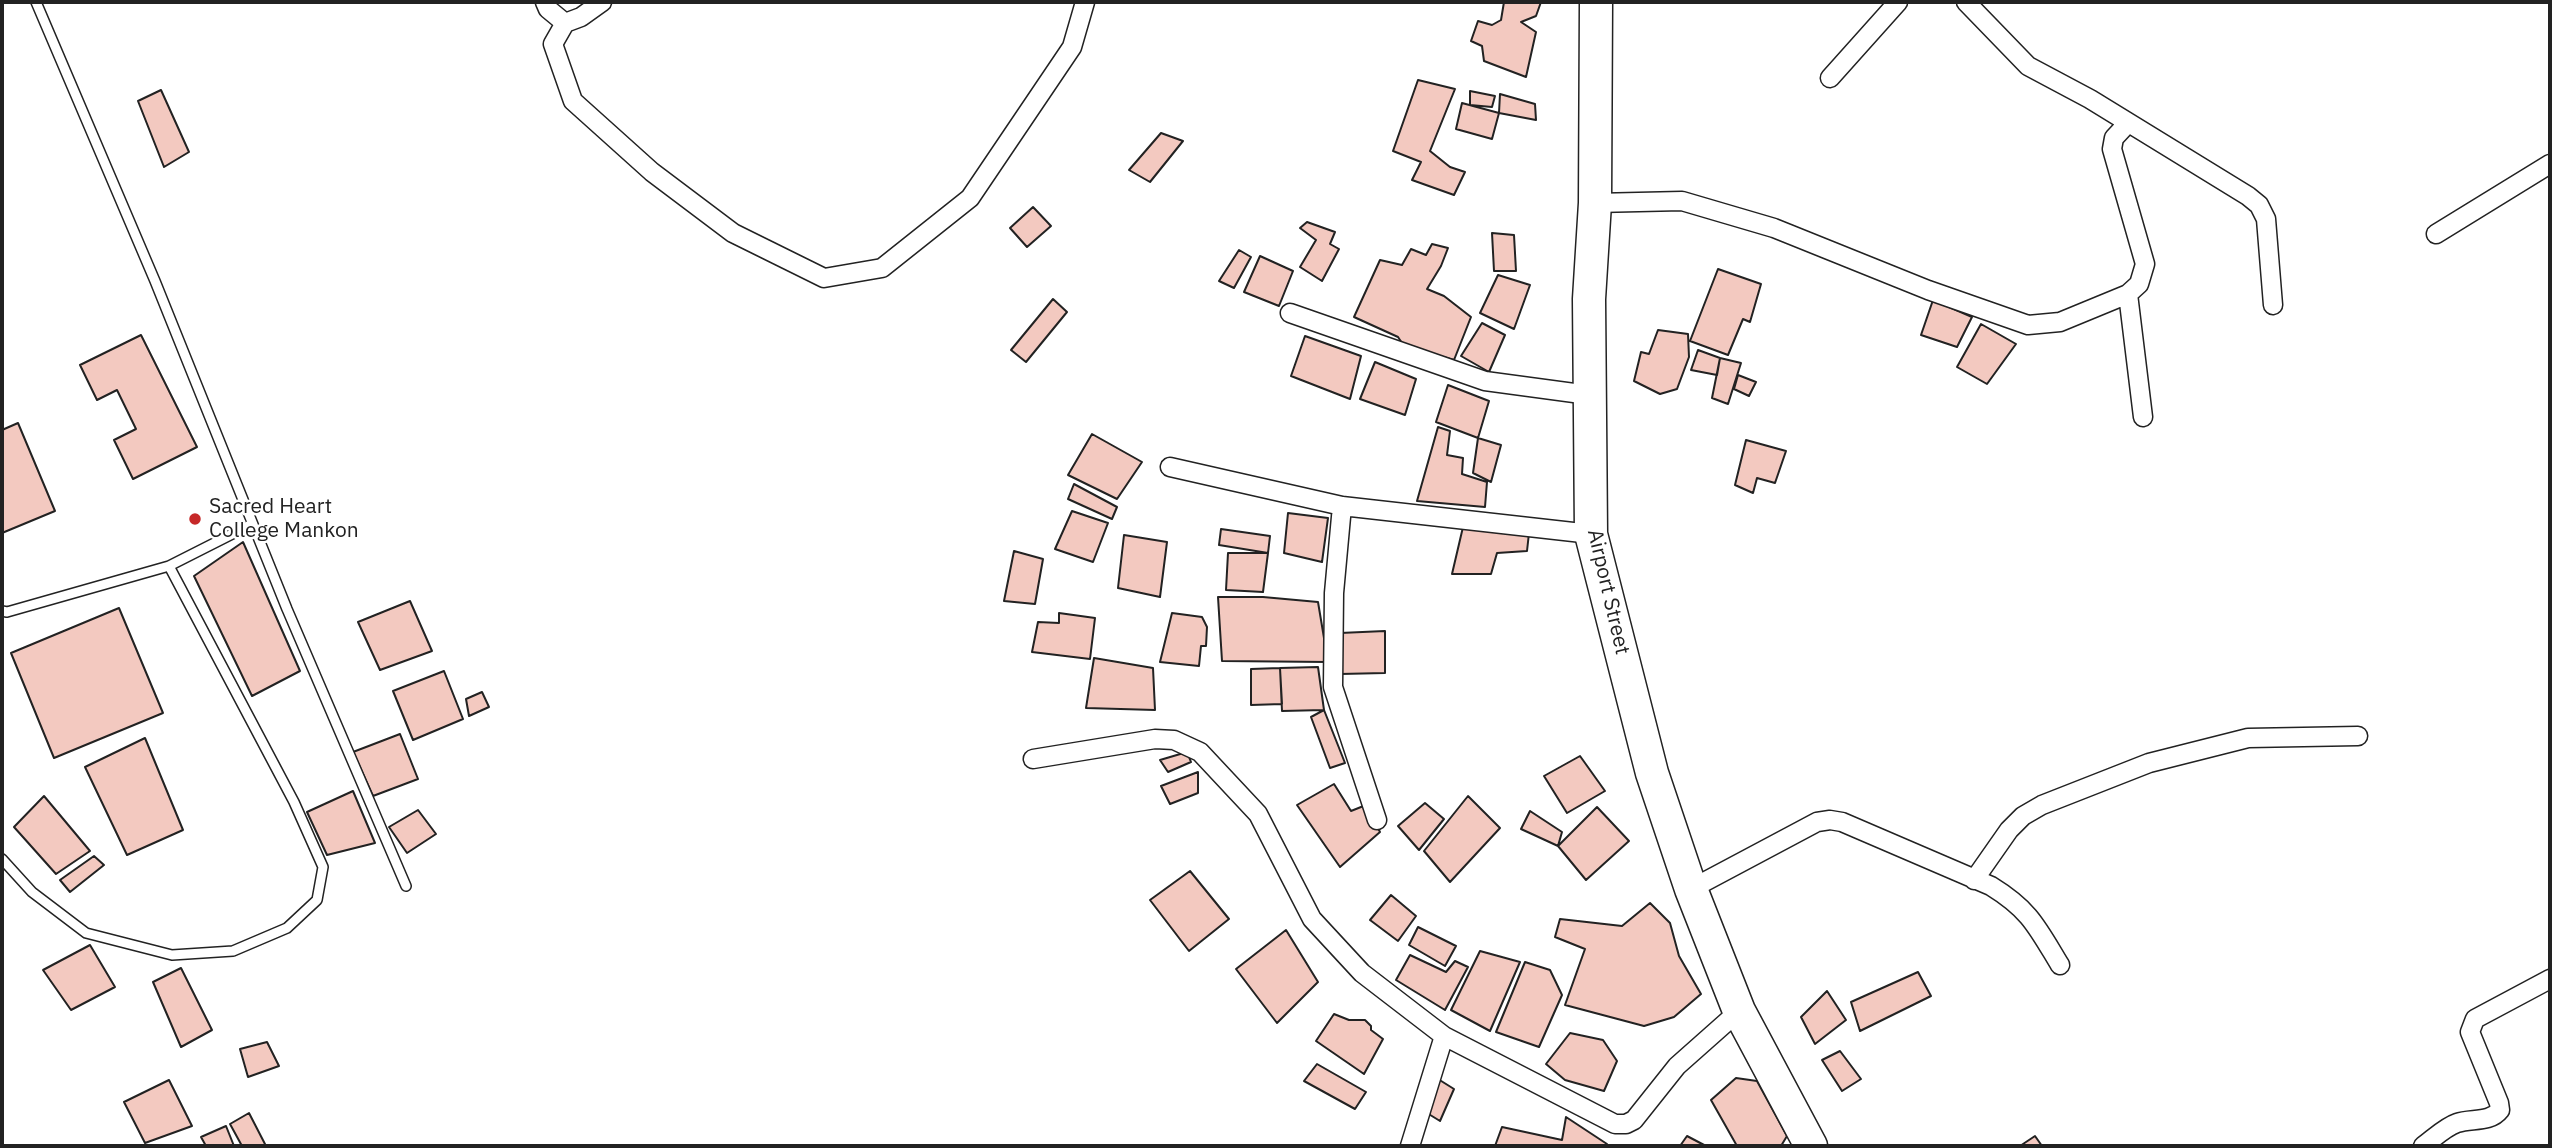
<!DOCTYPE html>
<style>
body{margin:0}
#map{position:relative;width:2552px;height:1148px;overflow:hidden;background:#fff;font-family:"IBM Plex Sans",sans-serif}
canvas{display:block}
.frame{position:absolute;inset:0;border:4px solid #222;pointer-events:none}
</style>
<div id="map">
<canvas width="2552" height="1148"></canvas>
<div class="frame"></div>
</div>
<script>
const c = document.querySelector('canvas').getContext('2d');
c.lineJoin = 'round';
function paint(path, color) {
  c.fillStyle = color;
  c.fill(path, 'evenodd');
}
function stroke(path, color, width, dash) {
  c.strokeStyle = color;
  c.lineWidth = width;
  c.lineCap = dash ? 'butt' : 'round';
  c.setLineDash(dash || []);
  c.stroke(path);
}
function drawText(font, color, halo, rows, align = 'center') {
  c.font = font + ' "IBM Plex Sans",sans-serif';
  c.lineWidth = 5;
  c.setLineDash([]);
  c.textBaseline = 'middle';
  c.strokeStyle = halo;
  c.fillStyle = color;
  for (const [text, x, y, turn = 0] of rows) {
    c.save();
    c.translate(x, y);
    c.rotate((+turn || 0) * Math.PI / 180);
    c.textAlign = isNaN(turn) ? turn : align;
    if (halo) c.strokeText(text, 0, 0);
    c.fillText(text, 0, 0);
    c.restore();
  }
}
const building = new Path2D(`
 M1504,2H1541L1536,16L1521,22L1536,32L1526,77L1484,61L1482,46L1471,41L1478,21L1492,25L1501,20Z
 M1418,80L1455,89L1430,151L1450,167L1465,172L1454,195L1412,180L1421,162L1393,151Z
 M161,90L189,152L164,167L138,101Z
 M1470,91L1495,96L1492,107L1470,105Z
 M1500,94L1535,104L1536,120L1499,113Z
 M1462,103L1499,113L1492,139L1456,129Z
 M1161,133L1183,141L1150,182L1129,170Z
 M1033,207L1051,226L1027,247L1010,228Z
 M1307,222L1335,232L1330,244L1339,249L1322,281L1300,267L1316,240L1300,228Z
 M1492,233L1514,235L1516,271H1494Z
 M1432,244L1448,248L1441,266L1427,289L1444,296L1471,317L1454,360L1404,346L1398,337L1354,317L1380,260L1402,265L1411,249L1426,255Z
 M1239,250L1251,257L1234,288L1219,281Z
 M1260,256L1293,271L1279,306L1244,292Z
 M1718,269L1761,284L1750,322L1743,319L1728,355L1690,341Z
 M1498,275L1530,285L1514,329L1480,313Z
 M1053,299L1067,312L1026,362L1011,350Z
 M1933,300L1972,317L1957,347L1921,335Z
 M1482,323L1505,335L1489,372L1461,356Z
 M1981,324L2016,344L1987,384L1957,367Z
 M1658,330L1688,334L1689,357L1677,389L1660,394L1634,381L1641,352L1649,354Z
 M141,335L197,447L133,479L114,440L136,429L117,390L97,400L80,365Z
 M1305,336L1361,356L1350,399L1291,376Z
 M1698,350L1720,358L1717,375L1691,370Z
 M1720,358L1741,363L1728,404L1712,398Z
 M1375,362L1416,379L1405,415L1360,399Z
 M1738,375L1756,382L1749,396L1734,389Z
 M1448,385L1489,401L1478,438L1436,422Z
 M18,423L55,511L2,533V430Z
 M1438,427L1450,431L1447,455L1463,458L1462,474L1487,482L1485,507L1417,501Z
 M1092,434L1142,462L1117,499L1068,475Z
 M1478,438L1501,445L1491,482L1473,473Z
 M1746,440L1786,451L1775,483L1757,478L1753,493L1735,485Z
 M1074,484L1117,507L1112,519L1068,499Z
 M1072,511L1108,523L1093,562L1055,549Z
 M1288,513L1328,518L1322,562L1284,553Z
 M1463,527L1529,533L1527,551L1497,553L1491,574H1452Z
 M1221,529L1270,536L1268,553L1219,545Z
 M1124,535L1167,542L1160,597L1118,588Z
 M243,542L300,671L252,696L194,576Z
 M1014,551L1043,559L1035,604L1004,601Z
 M1228,553H1268L1263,592L1226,590Z
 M1218,597H1263L1318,602L1328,662L1222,661Z
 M410,601L432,651L380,670L358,622Z
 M119,608L163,713L54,758L11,653Z
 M1059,613L1095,618L1090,659L1032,652L1038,622L1059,623Z
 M1172,613L1202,617L1207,627L1206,646H1201L1199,666L1160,662Z
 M1385,631V673L1340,674V633Z
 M1094,658L1153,668L1155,710L1086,708Z
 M1318,667L1324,710L1282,711L1280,668Z
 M1280,668L1282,704L1251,705V669Z
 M444,671L463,719L413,740L393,691Z
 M482,692L489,707L469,716L466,699Z
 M1324,710L1345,763L1330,768L1311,717Z
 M400,734L418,779L373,796L353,752Z
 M145,738L183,830L127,855L85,767Z
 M1187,752L1191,762L1168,772L1160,760Z
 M1580,756L1605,791L1567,813L1544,776Z
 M1198,772V793L1170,804L1161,786Z
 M1334,784L1351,811L1366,805L1380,832L1340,867L1297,805Z
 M353,791L375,843L327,855L307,812Z
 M44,796L90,851L56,874L14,827Z
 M1468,796L1500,828L1450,882L1424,851Z
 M1425,803L1444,819L1419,850L1398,826Z
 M1597,807L1629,841L1586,880L1558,846Z
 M418,810L436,834L407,853L389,827Z
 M1530,811L1562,832L1558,846L1521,829Z
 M94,856L104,865L70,892L60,880Z
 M1190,871L1229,919L1189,951L1150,900Z
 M1391,895L1416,916L1398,941L1370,920Z
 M1650,903L1670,923L1679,956L1701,994L1674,1017L1644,1026L1565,1005L1585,949L1555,937L1560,919L1622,926Z
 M1418,927L1456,946L1445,966L1409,945Z
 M1286,930L1318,982L1277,1023L1236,969Z
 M90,945L115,987L71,1010L43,970Z
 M1480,951L1520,962L1490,1031L1451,1010Z
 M1410,955L1446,972L1455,961L1468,967L1445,1010L1396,980Z
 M1525,962L1550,970L1562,995L1539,1047L1496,1032Z
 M181,968L212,1030L181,1047L153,982Z
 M1918,972L1931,996L1860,1031L1851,1002Z
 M1827,991L1846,1020L1815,1044L1801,1017Z
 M1334,1014L1349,1020H1365L1371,1026V1030L1383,1039L1364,1074L1316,1041Z
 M1570,1033L1603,1040L1617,1061L1604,1091L1565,1080L1546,1064Z
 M267,1042L279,1066L248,1077L240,1049Z
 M1840,1051L1861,1079L1842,1091L1822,1060Z
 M1317,1064L1366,1092L1355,1109L1304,1081Z
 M1736,1078L1757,1081L1787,1136L1781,1146H1737L1711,1100Z
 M1438,1079L1454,1089L1440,1121L1427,1113Z
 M169,1080L192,1126L145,1143L124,1102Z
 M249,1113L266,1146H242L230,1124Z
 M1566,1117L1607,1144L1606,1146H1495L1502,1127L1562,1140Z
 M226,1126L234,1146H206L201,1137Z
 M1687,1136L1706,1146H1680Z
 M2035,1136L2042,1146H2020Z`);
const lane = new Path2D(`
 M36,2L155,281L287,609L406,886
 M2,611L7,612L169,566L252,524
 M2,859L32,892L86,933L172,955L233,951L287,928L317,900L323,867L294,802L169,566`);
const street = new Path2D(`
 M545,2L548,9L565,23
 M602,2L581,17L565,23L553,44L573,101L652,172L733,233L824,278L882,268L970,198L1072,47L1085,2
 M1966,2L2028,66L2090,99L2248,196L2259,205L2266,219L2273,305
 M1830,78L1898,2
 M1595,203L1682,201L1774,228L1928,290L2028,325L2060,322L2128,294L2139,284L2145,264L2112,149L2114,138L2128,123
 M2436,234L2550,164
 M2128,294L2143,417
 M1290,313L1485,381L1589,395
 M1170,467L1342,506L1591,534
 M1342,506L1334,593L1333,687L1377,820
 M1033,759L1155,739L1174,740L1200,752L1258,814L1312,919L1362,973L1444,1036L1615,1124H1626L1634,1120L1677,1066L1739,1011
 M1974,880L2009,830L2023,816L2042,805L2149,763L2248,738L2358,736
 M1691,889L1817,822L1830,820L1842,822L1991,886C2030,910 2037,927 2060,965
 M1410,1146L1444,1036
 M2423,1146C2433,1139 2445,1127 2457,1123C2471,1118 2490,1123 2500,1110L2499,1103L2470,1032L2475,1019L2550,979`);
const highway = new Path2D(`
 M1596,2L1595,203L1589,299L1591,534L1652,773L1691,889L1739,1011L1811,1146`);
const markers = [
 [195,519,7,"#c62828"]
];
const poiNames = [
 ["Sacred Heart",209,507],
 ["College Mankon",209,531]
];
const streetNames = [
 ["Airport Street",1608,592,77]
];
paint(building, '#f3c9c0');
stroke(building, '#222', 2);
stroke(lane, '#222', 12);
stroke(street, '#222', 21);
stroke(highway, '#222', 35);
stroke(lane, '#fff', 9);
stroke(street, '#fff', 18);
stroke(highway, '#fff', 32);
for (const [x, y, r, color] of markers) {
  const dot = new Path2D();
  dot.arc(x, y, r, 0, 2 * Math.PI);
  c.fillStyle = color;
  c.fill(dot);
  stroke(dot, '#fff', 2.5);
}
drawText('21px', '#222', '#fff', poiNames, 'left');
drawText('21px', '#222', '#fff', streetNames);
</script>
